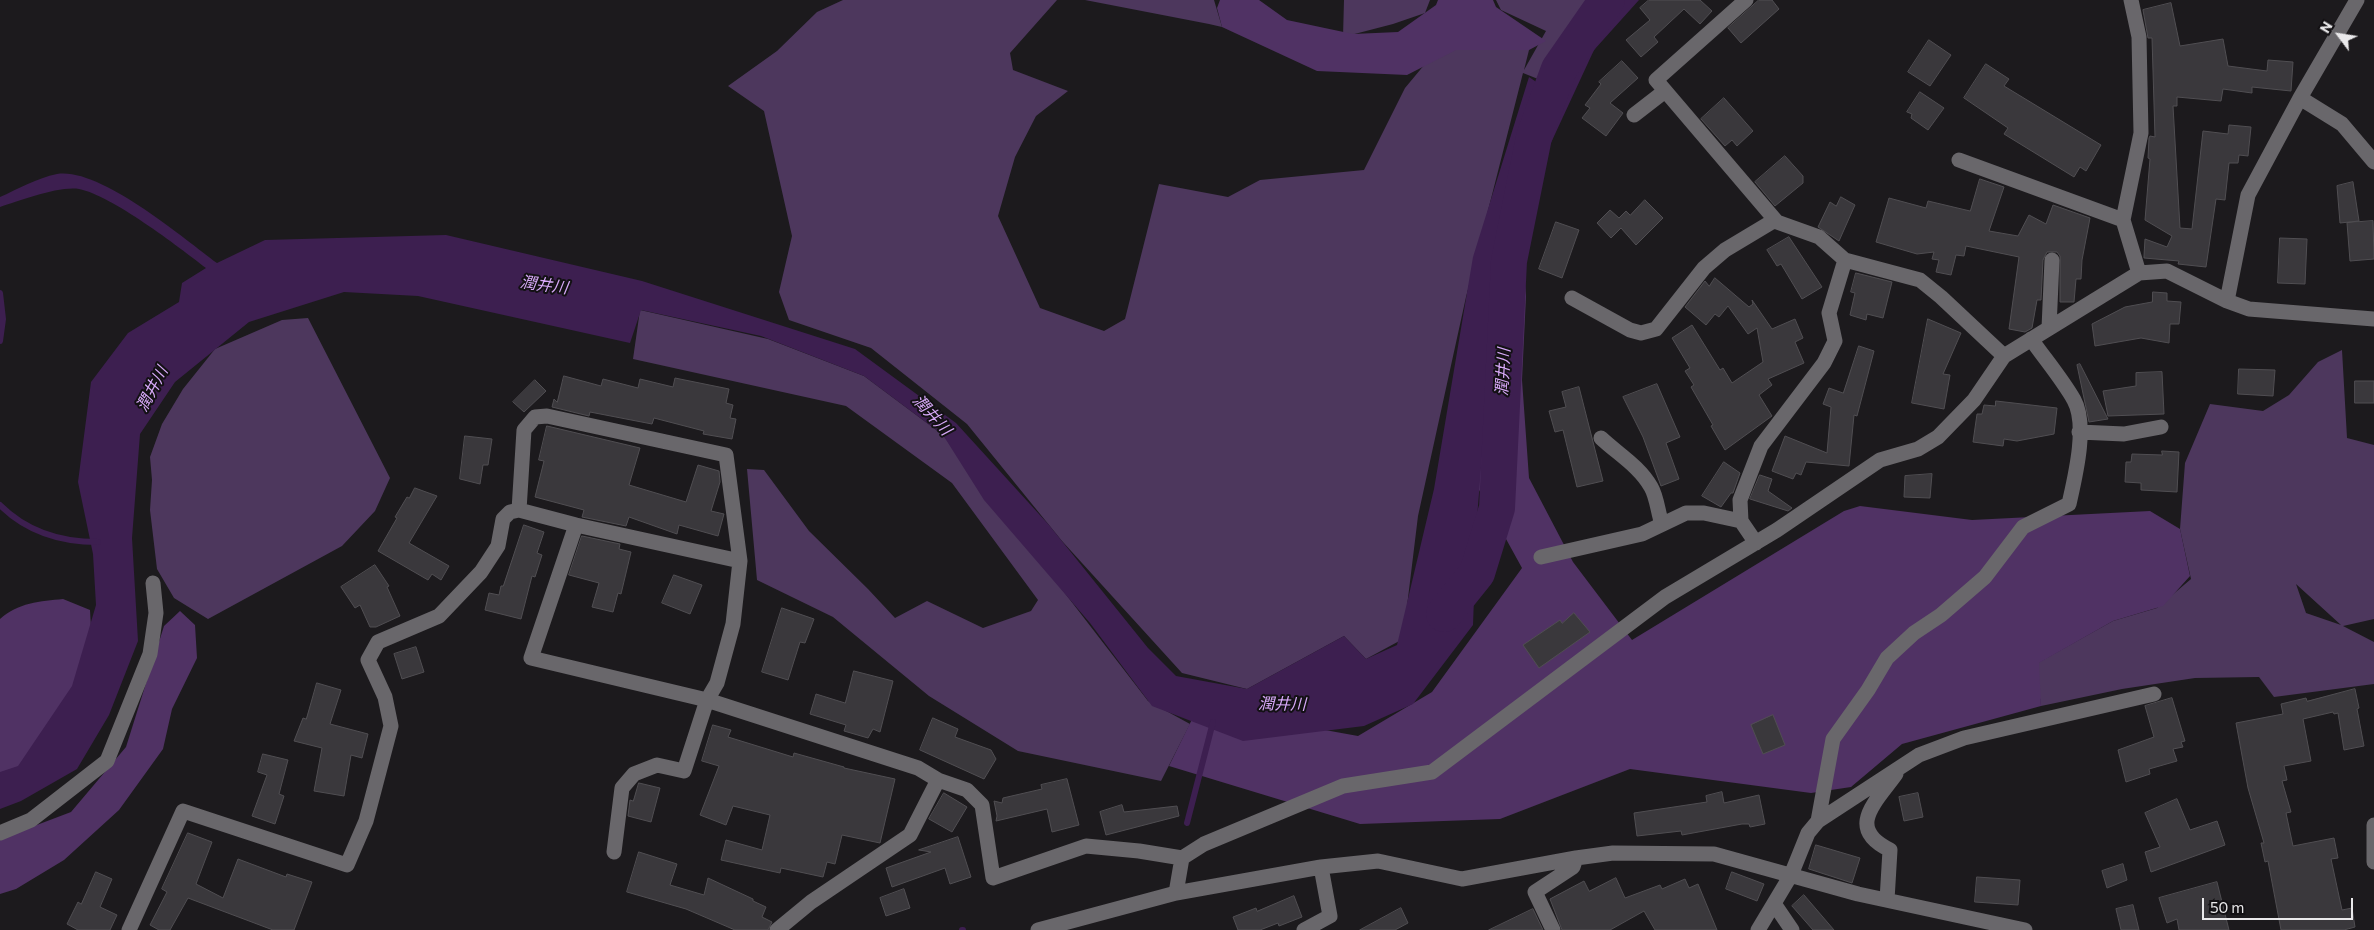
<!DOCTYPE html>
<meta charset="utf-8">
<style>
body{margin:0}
#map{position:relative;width:2374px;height:930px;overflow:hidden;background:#1c1a1d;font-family:Commissioner,sans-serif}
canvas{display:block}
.north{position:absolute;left:2314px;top:10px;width:50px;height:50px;-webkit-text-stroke:4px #131114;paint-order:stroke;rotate:301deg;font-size:14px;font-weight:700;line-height:20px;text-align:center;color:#eae9eb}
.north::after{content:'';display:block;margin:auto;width:18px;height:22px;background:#eae9eb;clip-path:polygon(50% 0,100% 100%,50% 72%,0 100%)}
.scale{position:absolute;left:2202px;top:898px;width:151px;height:22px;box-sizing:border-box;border:2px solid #eae9eb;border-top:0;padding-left:6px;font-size:15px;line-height:18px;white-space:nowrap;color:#eae9eb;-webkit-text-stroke:4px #131114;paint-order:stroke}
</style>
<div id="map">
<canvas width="2374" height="930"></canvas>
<div class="north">N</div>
<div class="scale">50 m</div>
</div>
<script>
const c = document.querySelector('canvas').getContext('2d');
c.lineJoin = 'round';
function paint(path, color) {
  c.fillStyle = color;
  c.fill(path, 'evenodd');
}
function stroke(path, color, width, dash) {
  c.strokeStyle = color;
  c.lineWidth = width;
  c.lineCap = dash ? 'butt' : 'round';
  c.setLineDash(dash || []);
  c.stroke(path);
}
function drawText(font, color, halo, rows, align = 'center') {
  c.font = font + ' Commissioner,"Noto Sans JP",sans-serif';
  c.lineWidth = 4;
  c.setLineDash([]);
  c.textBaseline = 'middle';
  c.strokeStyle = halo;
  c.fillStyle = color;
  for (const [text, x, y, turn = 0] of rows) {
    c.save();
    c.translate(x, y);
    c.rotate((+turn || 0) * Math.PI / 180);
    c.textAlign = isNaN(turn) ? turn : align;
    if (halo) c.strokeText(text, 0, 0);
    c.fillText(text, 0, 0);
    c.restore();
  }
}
const green = new Path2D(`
 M843,0H1057L1010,53L1013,70L1068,91L1036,116L1015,157L998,216L1040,308L1104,331L1125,319L1159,184L1228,197L1260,180L1364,170L1405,88L1435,52L1465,49L1529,50L1524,70L1546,31L1501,10L1496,0H1602L1553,85L1523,73L1466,297L1418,516L1403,639L1366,659L1344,636L1247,689L1182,673L1062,541L967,424L871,348L789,320L779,292L792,236L764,111L728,86L777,51L817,12Z
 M1085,0H1214L1222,27L1209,24Z
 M1344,0H1430L1425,13L1393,24L1343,37Z
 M640,310L768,339L864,376L943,435L1148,701L1190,724L1161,781L1018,751L929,696L833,617L757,580L747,469L764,470L809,531L868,589L895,618L927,601L983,628L1031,611L1038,600L952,483L846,406L633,359Z
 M308,318L390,478L375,511L342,546L208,619L174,598L157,569L150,510L152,480L150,457L162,424L183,389L215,349L282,320Z
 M2342,350L2347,438L2374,445V619L2343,626L2374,642V684L2274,697L2259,677L2195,678L2122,689L2041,706L2036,664L2113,621L2157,608L2191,579L2180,529L2185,463L2210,404L2263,411L2289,395L2318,362ZM2296,584L2341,625L2306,613Z`);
const forest = new Path2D(`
 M1220,0H1259L1287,20L1353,34L1398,32L1436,5L1438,0H1493L1496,7L1546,41L1529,50H1456L1407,75L1317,71L1222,27L1217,8Z
 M1522,245L1526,296L1522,380L1529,478L1573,562L1632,640L1844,511L1860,506L1972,520L2150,511L2180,529L2190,576L2163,606L2113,621L2039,663L2041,706L1902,744L1851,787L1811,793L1630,769L1500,819L1360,824L1169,766L1198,707L1358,736L1432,692L1522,568L1473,479L1482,273Z
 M63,599L90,610L92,646L68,712L27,768L0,773V619C17,603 41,601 63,599Z
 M180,611L195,625L197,658L172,709L163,749L119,810L64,860L16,889L0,894V839L71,812L126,747L164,626Z`);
const water = new Path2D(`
 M1602,0H1639L1594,50L1498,257L1477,518L1473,625L1413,704L1364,726L1243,741L1152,706L1090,623L984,500L943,435L864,376L761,336L641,310L630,343L418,296L344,292L249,322L175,382L140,434L132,538L138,641L109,715L77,769L21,801L0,809V772L18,766L72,686L96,605L93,554L78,482L91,382L128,333L179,302L182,283L206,268C179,247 111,195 79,189C58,186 19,201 0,207V197C18,189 37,178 57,174C100,167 183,238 217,263L265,240L446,235L642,281L855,349L956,423L1049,525L1148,648L1176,676L1247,689L1344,636L1366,659L1397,645L1434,489L1473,257L1529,77L1548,90L1529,168Z`);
const stream = new Path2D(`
 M0,293L3,319L0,341
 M0,505C27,532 60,542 98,542
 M1187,823L1213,722
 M962,930H963`);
const river = new Path2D(`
 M1444,614L1477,573L1497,508L1509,261L1534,137L1559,69L1607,0`);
const building = new Path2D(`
 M1649,0H1700L1712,11L1700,24L1684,9L1654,37L1658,42L1641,57L1626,40L1650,20L1640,8Z
 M1759,0H1772L1779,9L1741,43L1728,28Z
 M2171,3L2180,46L2223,39L2228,66L2267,71L2268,60L2293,62L2291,91L2252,87V93L2223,89L2221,101L2177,97V106H2173L2180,228L2192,229L2203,131L2228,134L2229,125L2251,127L2248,156L2239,155L2238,163H2229L2225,200L2216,199L2206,267L2178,264L2179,261L2144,258V256L2145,239L2167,247L2172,236L2145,220L2150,159L2148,158L2149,138L2150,136L2155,137L2152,38H2148L2143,10Z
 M1929,40L1951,55L1930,86L1908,72Z
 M1622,61L1638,78L1610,103L1623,113L1606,136L1582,118L1590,108L1585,105L1601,84L1599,82Z
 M1986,64L2009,79L2004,86L2101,145L2086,171L2080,167L2074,177L2004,134L2008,128L1964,98Z
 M1920,92L1944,108L1928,130L1911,118L1912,114L1907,112Z
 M1724,98L1753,131L1737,146L1732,140L1725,146L1701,119Z
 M1785,156L1803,176V183L1775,206L1755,182Z
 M1980,179L2004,187L1989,231L2018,236L2029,215L2046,224L2053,205L2090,218L2082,260L2081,279H2076L2074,302H2060V256L2057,252H2047L2043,260L2041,300H2037L2032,328L2025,332L2009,329L2019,257L1966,246L1964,256L1956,255L1951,275L1936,272L1939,260L1932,259L1934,252L1917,254L1876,242L1889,198L1926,208L1928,201L1970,211Z
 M2353,182L2359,221L2340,223L2337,186Z
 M1841,197L1855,205L1839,241L1818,227L1830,202L1836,206Z
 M1645,200L1663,218L1636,245L1621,228L1611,238L1597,223L1610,210L1619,218L1626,211L1630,215Z
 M2373,221L2374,259L2350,261L2347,223Z
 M1556,222L1579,230L1562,278L1539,269Z
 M1789,237L1822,287L1802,299L1781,264L1777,266L1767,250Z
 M2280,238L2307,239L2305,284L2278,283Z
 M1856,273L1892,282L1883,318L1867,314L1866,320L1850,315L1855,293L1851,292Z
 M1715,278L1749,307L1753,304L1752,300L1772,329L1795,319L1803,338L1795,342L1804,363L1768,379L1772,385L1759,395L1772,416L1725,450L1711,426L1713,425L1691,387L1694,385L1685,371L1690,368L1672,338L1692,325L1720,370L1723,368L1732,383L1763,362L1757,328L1748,334L1728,306L1719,317L1715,314L1706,325L1685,307L1705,281L1709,286Z
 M2153,292L2167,293V301L2181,302L2179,324H2170L2169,343L2141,338L2095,346L2092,324L2125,307L2152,302Z
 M1928,319L1961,333L1943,374L1950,375L1944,409L1912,403Z
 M1859,346L1874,351L1857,416L1854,415L1849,466L1806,462L1801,475L1796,473L1793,479L1772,471L1785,436L1827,453L1831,407L1823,404L1829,388L1843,393Z
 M2080,364L2108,419L2089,422L2077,365Z
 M2239,369L2275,370L2273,396L2238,394Z
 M2162,372L2164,414L2108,416L2103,391L2136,386V373Z
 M564,376L601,386L603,379L638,388L640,379L673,387L675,378L729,389L726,403L733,405L730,418L736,419L732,439L703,434L704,431L654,418L652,424L590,412L589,416L552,407L554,399L557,402Z
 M535,380L546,391L524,412L513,402Z
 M2355,381H2374V403H2355Z
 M1657,384L1680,437L1666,443L1679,479L1661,486L1643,437L1623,397Z
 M1579,387L1603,481L1577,487L1563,430L1555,432L1549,411L1566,407L1562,392Z
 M1996,401L2057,408L2054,434L2017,441L2004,439L2003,446L1973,442L1977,414H1982L1984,405L1995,406Z
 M547,426L640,448L629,485L686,502L698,465L719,471L720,482L711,511L724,514L718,536L679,525L677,534L629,517L626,526L582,517L584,510L535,497L544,461L539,460Z
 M465,436L492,439L488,465H483L480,484L460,479Z
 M2162,451L2179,452L2177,492L2141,490V483L2125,482L2126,462H2131L2132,454L2162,455Z
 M1724,462L1740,473L1733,493H1731L1721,507L1702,496Z
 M1932,474L1930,498L1904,497L1905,476Z
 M1760,475L1772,479L1768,491L1792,508L1788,511L1750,499Z
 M415,488L437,496L409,543L449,566L441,580L432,574L428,580L378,551L397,518L395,517L407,497L409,498Z
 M524,525L544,532L537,553L542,555L535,577L532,576L521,619L485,610L489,593L499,595L501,586H503Z
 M582,536L620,544L619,549L631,552L621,594L618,593L613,612L592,607L599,583L569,575Z
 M375,565L389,586L387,587L400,616L376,627H370L360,605L355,608L341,587Z
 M674,575L702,585L690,614L662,603Z
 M782,608L814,619L805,643L800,642L788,680L762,672Z
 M1574,613L1590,632L1539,668L1523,645L1560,620L1562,623Z
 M416,647L424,672L402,679L394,654Z
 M854,671L893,681L880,732L873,729L868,738L844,731L846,725L810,714L816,694L845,703Z
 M317,683L341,690L330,724L368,734L362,758L351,755L344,796L314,791L322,748L294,741L303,718L306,719Z
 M2355,689L2359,708L2357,709L2364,746L2344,750L2338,713L2334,714L2333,712L2303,719L2311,761L2284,766L2287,780L2282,781L2291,812L2286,813L2293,846L2334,838L2338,858L2331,859L2342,910L2352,908L2355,927L2344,930H2281L2268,861L2265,862L2261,843H2264L2248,788L2236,723L2283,714L2281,704L2306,698L2307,701Z
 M2172,698L2185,741L2181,742L2183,747L2173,749L2177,761L2149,769L2150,774L2126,782L2118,750L2154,737L2145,706Z
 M1773,715L1785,745L1763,754L1751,725Z
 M933,718L958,729L955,737L991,750L996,759L984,779L920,750Z
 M713,725L731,730L728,737L793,757L794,753L844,767V768L895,779L880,843L842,835L835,864L827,862L823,877L781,868L780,873L721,860L726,840L762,850L770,815L733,806L726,825L700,815L719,766L702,761Z
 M263,754L288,760L279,794L284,796L275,824L252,816L267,775L258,772Z
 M1067,779L1079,825L1052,832L1047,809L996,821L997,816L994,801L1002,803L1003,798L1042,789L1041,785Z
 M639,783L660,788L651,822L628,816L630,800L633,801Z
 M1722,792L1724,803L1759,795L1765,824L1750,827L1749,824H1742L1682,835L1681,831L1637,836L1634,813L1707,802L1706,796Z
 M944,793L967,807L952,832L929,819Z
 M1918,793L1923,817L1904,821L1899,797Z
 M2177,799L2190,830L2217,821L2225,845L2151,872L2145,852L2160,847L2145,813Z
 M1122,805L1124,812L1177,806L1179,816L1106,835L1100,812Z
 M188,833L212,842L196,884L223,898L238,859L286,877L287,874L312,882L294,930H273L188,898L170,930H159L150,925L167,892L162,889Z
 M958,837L971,877L950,884L945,868L892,887L886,868L931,852L919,850Z
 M1816,845L1860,858L1852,883L1809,869Z
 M639,852L677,864L670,885L704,895L708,878L753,899V901L766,907L762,917L772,922L768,930H735L686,909L627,892Z
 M2123,864L2127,880L2107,888L2102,871Z
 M96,872L112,879L100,907L117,915L110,930H78L67,924L78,902L81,904Z
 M1732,872L1764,884L1757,901L1726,889Z
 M1977,877L2020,880L2018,905L1975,902Z
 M1616,878L1625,898L1660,885L1662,889L1685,879L1689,888L1698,884L1717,930H1655L1644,911L1610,930H1562L1550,899L1584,881L1589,891Z
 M2217,882L2229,930H2179L2177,919L2167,923L2159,898Z
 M904,889L910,908L886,916L880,898Z
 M1804,895L1834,930H1813L1792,906Z
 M1294,896L1302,917L1279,926L1278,923L1260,930H1238L1233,917L1256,908L1257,911Z
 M2133,905L2139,930H2121L2116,909Z
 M1401,908L1408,923L1395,930H1360Z
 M1533,909L1543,930H1489Z`);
const minor = new Path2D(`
 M1746,0L1656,80L1777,222L1819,237L1845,260L1920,280L1941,297L2004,356
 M2131,0L2139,37L2141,133L2123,220L2139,273
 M2300,98L2342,124L2374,162
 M1634,115L1665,91
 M1959,160L2123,220
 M1572,298L1630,330L1641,333L1656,329L1704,268L1725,250L1775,220
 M2227,301L2248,195L2300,98L2357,0
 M2049,328L2052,260
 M2079,432L2124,434L2161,427
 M1601,438C1618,454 1639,466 1651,487C1657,497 1658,513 1662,524
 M576,525L531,658L707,700L918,768L938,780L967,790L982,805L993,878L1086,846L1139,851L1182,858
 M1756,543L1741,521L1740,500L1761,446L1824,363L1835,341L1829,313L1845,260
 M1541,557L1642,534L1686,513H1704L1741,521
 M1818,821L1833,739L1868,690L1887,658L1914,633L1941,615L1985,577L2023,527L2069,504C2075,477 2088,425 2074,400C2062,379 2045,359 2031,339
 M2374,825V862
 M0,833L31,820L107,761L150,654L156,613L153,583
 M614,852L622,788L634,774L657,765L684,771L707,700L717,683L733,624L740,561L726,455L547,416L535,417L524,430L519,510L576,525L740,561
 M1176,893L1182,858L1204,844L1343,786L1432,772L1665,597L1777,530L1880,460L1918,449L1938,437L1974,400L2004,356L2139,273L2167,271L2227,301L2249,309L2374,319
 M1887,900L1890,850C1845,828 1876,802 1896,774
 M1775,905L1792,930
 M129,930L183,811L347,865L366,821L391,726L385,697L368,660L378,642L439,616L481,572L498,546L503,519L510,512L519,510
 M777,930L811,902L910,835L938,780
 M1038,930L1176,893L1321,867L1378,861L1462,879L1576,858L1613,853L1714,854L1858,894L2025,930
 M1304,930L1330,916L1321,867
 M1553,930L1535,892L1573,867L1576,858
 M1758,930L1791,875L1808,833L1818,821L1919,755L1964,738L2154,694`);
const waterNames = [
 ["潤井川",544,285,8],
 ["潤井川",1503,372,-87],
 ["潤井川",152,389,-62],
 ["潤井川",932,415,48],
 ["潤井川",1282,704,1]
];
paint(green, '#4d375d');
paint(forest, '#503264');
paint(water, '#3d1f50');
stroke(stream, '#3d1f50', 6);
stroke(river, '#3d1f50', 36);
paint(building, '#3a383c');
stroke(building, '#504e52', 1);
stroke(minor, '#69676b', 15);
drawText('italic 16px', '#d7a9f8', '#131114', waterNames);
</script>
